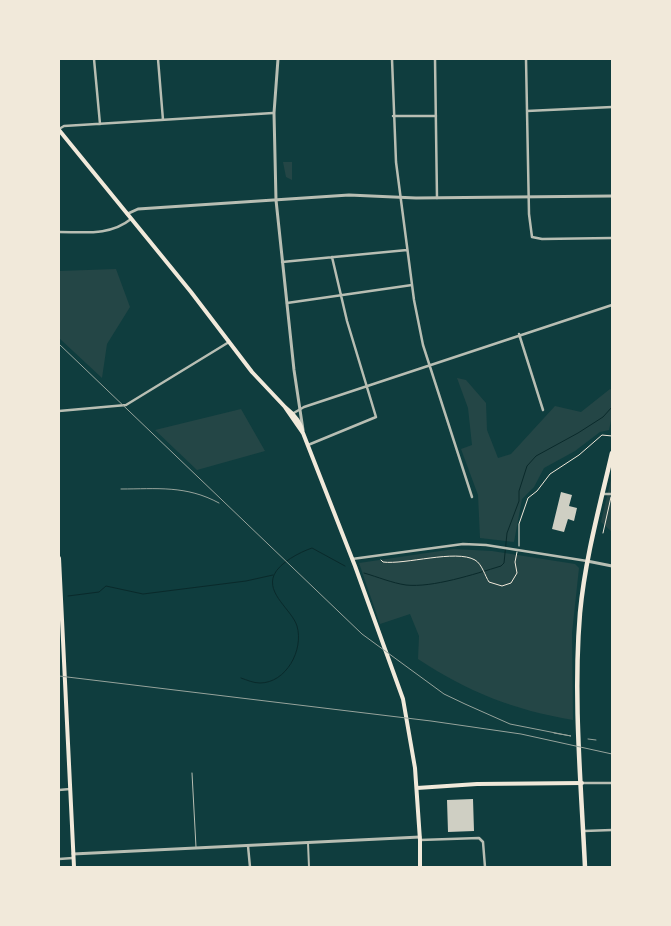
<!DOCTYPE html>
<style>
body{margin:0}
#map{position:relative;width:671px;height:926px;overflow:hidden;background:#0f3d3e;font-family:Overpass,sans-serif}
canvas{display:block}
.frame{position:absolute;inset:0;border:60px solid #f1e9da;pointer-events:none}
</style>
<div id="map">
<canvas width="671" height="926"></canvas>
<div class="frame"></div>
</div>
<script>
const c = document.querySelector('canvas').getContext('2d');
c.lineJoin = 'round';
function paint(path, color) {
  c.fillStyle = color;
  c.fill(path, 'evenodd');
}
function stroke(path, color, width, dash) {
  c.strokeStyle = color;
  c.lineWidth = width;
  c.lineCap = dash ? 'butt' : 'round';
  c.setLineDash(dash || []);
  c.stroke(path);
}
const green = new Path2D(`
 M283,162H292V180L286,177Z
 M116,269L130,307L107,344L102,378L59,338V271Z
 M457,378L466,380L486,403L487,430L498,458L511,454L555,406L581,412L610,389L612,390V416L609,430L600,432L575,451L544,468L534,487L522,499L514,542L480,538L478,495L461,449L472,445L468,408Z
 M241,409L265,451L197,470L155,430Z
 M612,475V532L601,522Z
 M454,549L492,551L575,564L579,568L572,633L573,720C514,710 468,692 418,659L419,636L410,614L380,624L359,563Z`);
const stream = new Path2D(`
 M364,573C378,577 392,583 406,585C432,588 475,574 501,566L504,563L507,533L519,501V491L527,466L536,456L578,433L603,417L612,407
 M68,596L99,592L106,586L143,594L246,581L273,575
 M241,678C247,680 253,683 260,683C286,683 304,650 297,626C292,610 266,594 274,575C279,563 300,552 312,548L345,566`);
const building = new Path2D(`
 M561,492L572,495L569,506L577,508L574,521L568,519L564,532L552,529Z
 M473,799L474,831L448,832L447,800Z`);
const path = new Path2D(`
 M603,533L611,497
 M519,546V524L528,498L537,491L550,474L579,455L602,435L612,436
 M381,560L383,562C405,565 456,549 475,560C482,564 485,576 489,582L502,586L511,583L517,573L515,562L517,552`);
const service = new Path2D(`
 M192,773L196,847`);
const pedestrian = new Path2D(`
 M308,843L309,867`);
const minor = new Path2D(`
 M94,59L100,124
 M158,59L163,120
 M392,59L396,162L414,300L423,345L472,497
 M435,59L437,198
 M526,59L529,214L532,237L542,239L612,238
 M527,111L612,107
 M393,116H436
 M59,129L64,126L273,113
 M59,232C84,232 110,236 131,219
 M282,262L407,250
 M287,303L412,285
 M519,334L543,410
 M59,411L126,405L229,342
 M292,414L304,407L612,305
 M308,445L376,417L347,321L332,257
 M602,494H612
 M352,559L463,544L486,545L587,561
 M582,783H612
 M59,790L70,789
 M584,831L612,830
 M420,840L479,838L483,842L485,867
 M248,846L250,867
 M59,859L73,858`);
const tertiary = new Path2D(`
 M278,59L274,113L276,200L294,370L303,430
 M127,214L138,209L349,195L416,198L612,196
 M587,561L612,566
 M73,854L420,837`);
const secondary = new Path2D(`
 M59,130L191,292L252,372L285,407L303,433L355,566L403,699L415,768L420,840V867
 M285,407C294,414 301,422 303,433
 M59,558L74,867
 M417,788L477,784L582,783`);
const primary = new Path2D(`
 M585,867C581,783 573,697 580,613C585,559 600,505 612,453`);
const rail = new Path2D(`
 M59,344L362,634L444,694L465,704L510,724L571,736L554,733
 M121,489C157,489 186,485 219,503
 M59,676L431,721L521,734L612,754
 M588,739L596,740`);
paint(green, '#244646');
stroke(stream, '#0a2a2b', 1);
paint(building, '#cfcfc3');
stroke(path, '#f1e9da', 1);
stroke(service, '#b8beb3', 1);
stroke(pedestrian, '#b8beb3', 2);
stroke(minor, '#b8beb3', 2.5);
stroke(tertiary, '#b8beb3', 3);
stroke(secondary, '#f1e9da', 4);
stroke(primary, '#f1e9da', 4.5);
stroke(rail, '#97a49c', 1);
</script>
